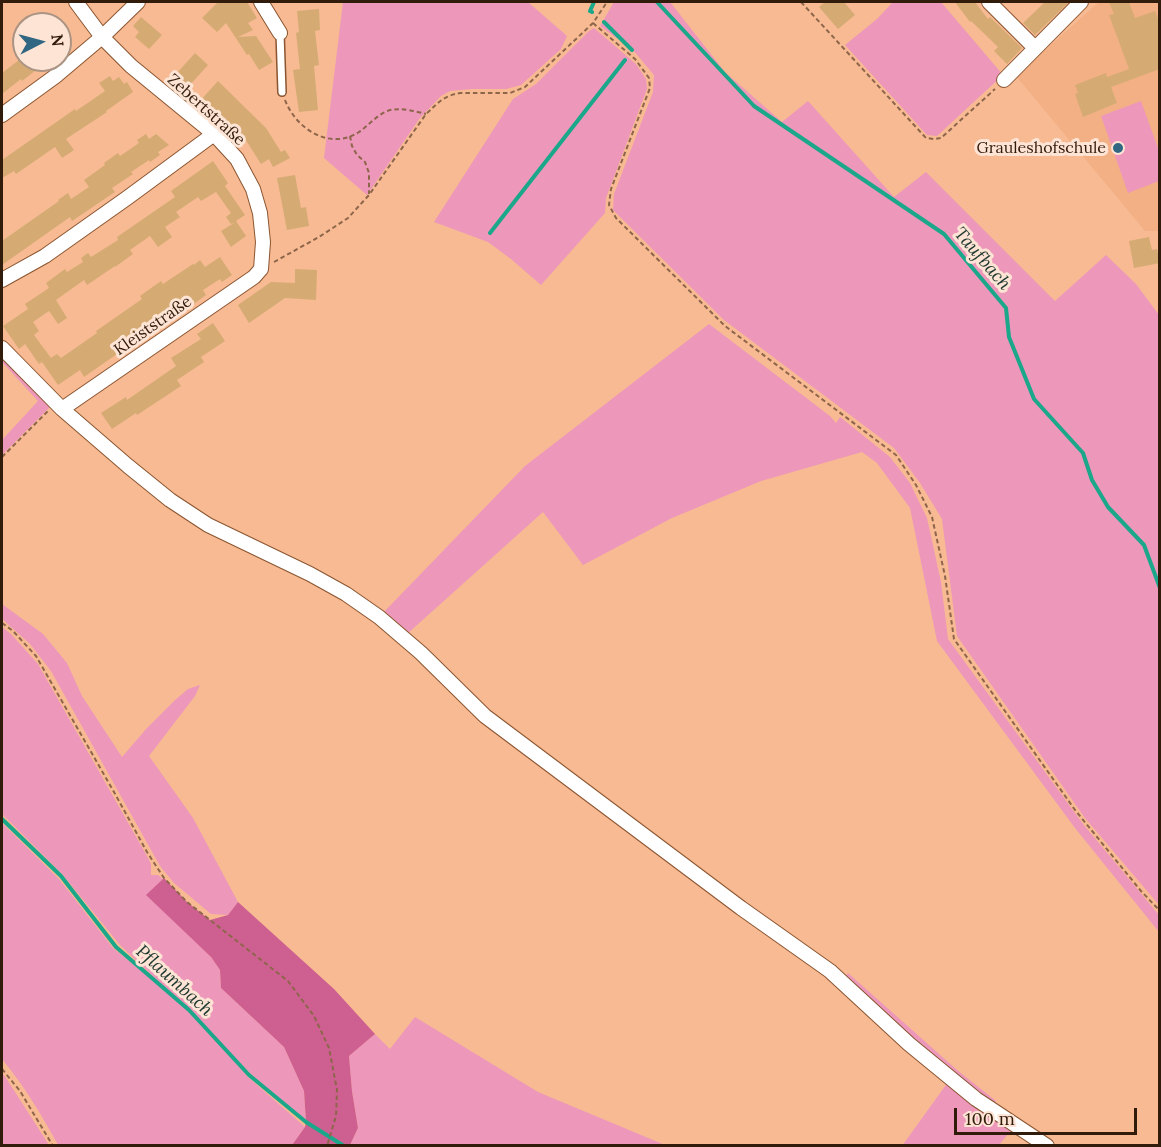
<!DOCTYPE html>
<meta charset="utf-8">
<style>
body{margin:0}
#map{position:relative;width:1161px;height:1147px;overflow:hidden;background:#f7ba93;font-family:Lora,serif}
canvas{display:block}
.frame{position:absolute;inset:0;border:3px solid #311b0b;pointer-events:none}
.north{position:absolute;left:12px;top:12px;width:60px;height:60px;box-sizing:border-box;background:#fde4d4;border:2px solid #ab9484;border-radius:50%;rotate:84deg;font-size:16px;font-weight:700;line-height:24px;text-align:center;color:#311b0b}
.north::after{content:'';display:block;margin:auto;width:21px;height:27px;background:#316782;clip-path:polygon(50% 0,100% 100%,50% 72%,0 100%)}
.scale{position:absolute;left:954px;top:1108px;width:183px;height:27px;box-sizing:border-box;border:3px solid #311b0b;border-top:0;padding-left:8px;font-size:18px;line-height:21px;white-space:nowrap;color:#311b0b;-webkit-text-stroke:4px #fde4d4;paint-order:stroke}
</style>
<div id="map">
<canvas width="1161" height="1147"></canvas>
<div class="frame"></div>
<div class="north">N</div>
<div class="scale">100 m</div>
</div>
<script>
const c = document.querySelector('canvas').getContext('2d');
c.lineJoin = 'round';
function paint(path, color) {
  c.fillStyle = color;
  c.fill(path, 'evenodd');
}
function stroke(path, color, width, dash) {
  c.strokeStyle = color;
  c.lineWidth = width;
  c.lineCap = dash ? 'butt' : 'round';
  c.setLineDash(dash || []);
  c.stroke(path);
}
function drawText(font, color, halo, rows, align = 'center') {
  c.font = font + ' Lora,serif';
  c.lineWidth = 6;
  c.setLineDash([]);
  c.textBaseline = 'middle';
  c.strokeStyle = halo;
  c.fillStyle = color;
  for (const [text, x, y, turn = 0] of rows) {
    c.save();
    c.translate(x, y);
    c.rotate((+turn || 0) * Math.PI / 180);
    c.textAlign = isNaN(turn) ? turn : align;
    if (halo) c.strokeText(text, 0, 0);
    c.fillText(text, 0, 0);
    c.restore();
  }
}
const built = new Path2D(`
 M1099,2H1159V231H1145L1016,76Z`);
const green = new Path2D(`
 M343,2H528L567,36L561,49L521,85L506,89H472L450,91L441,96L420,118L367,195L324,158Z
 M614,2H670L725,72L782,122L808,101L894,197L926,172L1055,301L1106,255L1136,284L1159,315V905L1085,818L957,636L942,519L920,483L894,448L724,320L613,210L614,194L653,92L654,75L628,44L615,37L600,26Z
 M893,2H941L1003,75L937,136L927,135L845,45L877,19Z
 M594,28L636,64L646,79L647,89L606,198L605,213L541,285L511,259L488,242L434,222L513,99L536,84L589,31Z
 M1141,101L1159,151V181L1128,193L1101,116Z
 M709,324L830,416L836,423L840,417L890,457L910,483L927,518L941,582L948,639L1083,824L1159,915V932L1075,828L937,641L910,508L877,463L862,452L761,481L672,518L583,565L543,512L407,634L383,613L525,466Z
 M2,350L54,403L2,455V440L38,401L2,362Z
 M2,604L43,634L67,663L82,696L122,757L147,728L174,701L188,689L200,685L195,696L149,756L193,818L238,902L228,915L211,914L174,883L160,866L51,671L30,644L2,619Z
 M2,627L11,634L38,664L147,856L151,864V875H158L163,879L147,895L211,957L220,970L221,988L284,1047L304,1091L306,1122L251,1074L202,1024L248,1077L305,1127L292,1145H58C41,1114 25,1087 2,1059V823L59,879L113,948L180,1002L120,945L63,875L2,814Z
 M848,973L957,1070L996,1101L993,1105L953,1076L845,977Z
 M415,1017L538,1092L665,1145H350L358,1128L352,1091L349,1056L375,1034L390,1049Z
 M2,1073L6,1078L49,1145H2Z
 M948,1082L1013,1128L999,1145L902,1146Z`);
const forest = new Path2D(`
 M164,878L187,902L210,920L228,915L238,902L334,989L375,1034L349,1056L352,1091L358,1128L350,1145H292L305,1127L306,1122L304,1091L284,1047L221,988L220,970L211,957L146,895Z`);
const stream = new Path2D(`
 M657,2L754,106L944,234L1006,308L1009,337L1034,399L1083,453L1092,480L1108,507L1144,545L1160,588
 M592,12L590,11L594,2
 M604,22L632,50
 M490,233L625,60
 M2,819L61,876L116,947L189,1010L249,1075L306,1122L344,1146`);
const building = new Path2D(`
 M218,2H247L257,18L248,23L253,30L238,37L256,36L273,62L259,70L249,54L247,55L226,23L217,32L202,18Z
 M825,2H844L855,15L838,29L819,7Z
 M955,2H975L988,19L990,17L1022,48L1007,64L994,51L998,47L971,21L970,22Z
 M1045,2H1069L1035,35L1023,23Z
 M1109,2H1129L1135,18L1155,11L1160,24V69L1111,87L1117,103L1083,117L1075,94L1078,93L1075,85L1106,73L1107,77L1129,69L1109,15L1114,14Z
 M319,9L320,30L315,31L319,65L314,66L318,110L299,112L293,70L300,69L296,33L299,32L297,11Z
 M141,17L162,35L149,49L135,37L139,32L133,26Z
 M195,53L208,65L189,86L176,74Z
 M19,60H49L22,81L21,79L2,94V73Z
 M110,76L113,81L119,77L124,84L127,82L133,92L106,111L107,112L66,139L74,150L62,158L55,147L16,174L14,171L2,178V160L75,109L76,111L105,91L99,83Z
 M218,81L266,128L281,152L285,150L290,158L273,167L269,159L261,164L247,142L217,112L215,115L200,101Z
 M146,134L149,139L156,134L169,145L158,152L160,155L150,162L149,160L131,172L133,174L112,188L115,192L72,221L70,217L2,265V241L59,201L58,200L68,193L71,199L89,187L84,180L105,165L104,163L118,153L120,156L139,143L137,140Z
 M213,161L228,183L225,186L245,215L236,221L246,236L231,247L221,231L234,223L231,224L226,217L231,213L216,192L201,201L198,197L176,212L180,217L165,227L172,237L158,247L150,236L130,250L133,254L115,267V266L87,285L84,280L56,300L67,318L58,324L49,311L33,322L39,331L34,335L51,358L57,354L61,358L97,333L96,331L142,299L140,296L161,281L163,284L193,264L194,265L200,260L205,267L220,257L232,275L222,282L220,279L203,290L206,295L191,306L185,298L149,324L152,327L126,346L127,347L84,377L80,370L58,385L42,362L39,364L25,344L19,349L3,326L28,309L25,304L49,288L46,283L65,269L67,272L83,262L81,258L88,253L91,257L118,240L117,237L175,197L171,191Z
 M295,175L301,208L306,207L309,226L287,230L277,178Z
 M1149,237L1152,250L1157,249L1160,263L1134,268L1129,241Z
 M295,269L317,270L316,300L285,298L249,323L238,305L271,282L295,283Z
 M213,323L225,341L201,357L204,362L177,380L181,386L137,415L136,413L112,429L101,413L126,397L127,400L176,366L171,358L201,339L197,334Z`);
const path = new Path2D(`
 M801,2L926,138L934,139L941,138L995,89
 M593,23L635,59L649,78L650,88L611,189L609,205L616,218L725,326L896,455L916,485L932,517L945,576L954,639L1075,810L1141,891L1160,911
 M285,100C296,129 330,151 359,132C368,126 375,117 385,112C397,106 414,111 426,114
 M350,136L352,146L357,155L365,162L369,173V194
 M274,262L319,237L348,218L369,195L426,114C438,103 443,96 460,93H510L525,87L593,23L607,2
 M2,457L48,411
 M2,623L13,631L36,656L114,792L147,852L164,878L187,902L288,981L314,1016L329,1048L337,1090L336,1116L327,1146
 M2,1069L20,1091L53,1146`);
const lane = new Path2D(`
 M280,33L282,92`);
const street = new Path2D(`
 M261,2L280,33
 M989,2L1035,48
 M1004,80L1081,2
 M2,115L57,75L102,37L138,2
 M2,280L45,256L127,198L214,134
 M2,348L62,409L128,466L170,500L208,525L310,574L346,594L379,617L421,653L485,716L741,908L830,971L909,1044L976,1099L1047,1146
 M62,409L254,277L261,269L263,242L260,213L253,189L237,159L214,134L131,66L102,37L76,2`);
const markers = [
 [1118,148,6,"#316782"]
];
const streetNames = [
 ["Zebertstraße",206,110,42],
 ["Kleiststraße",153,326,-35]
];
const poiNames = [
 ["Grauleshofschule",1106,148]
];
const waterNames = [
 ["Taufbach",982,259,49],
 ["Pflaumbach",174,981,42]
];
paint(built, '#f3b085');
paint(green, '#ed97bb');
paint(forest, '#ce6091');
stroke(stream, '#1ba78a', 4);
paint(building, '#d5ab73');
stroke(lane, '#8a5530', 10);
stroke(street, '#8a5530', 16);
stroke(path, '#8d654a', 2, [4.5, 3]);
stroke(lane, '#fff', 7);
stroke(street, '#fff', 14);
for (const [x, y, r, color] of markers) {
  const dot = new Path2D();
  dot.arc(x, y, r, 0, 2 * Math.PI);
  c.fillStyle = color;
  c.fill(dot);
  stroke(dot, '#fde4d4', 2);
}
drawText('16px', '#311b0b', '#fde4d4', streetNames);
drawText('16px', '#311b0b', '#fde4d4', poiNames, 'right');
drawText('italic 18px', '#1b362e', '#fde4d4', waterNames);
</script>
